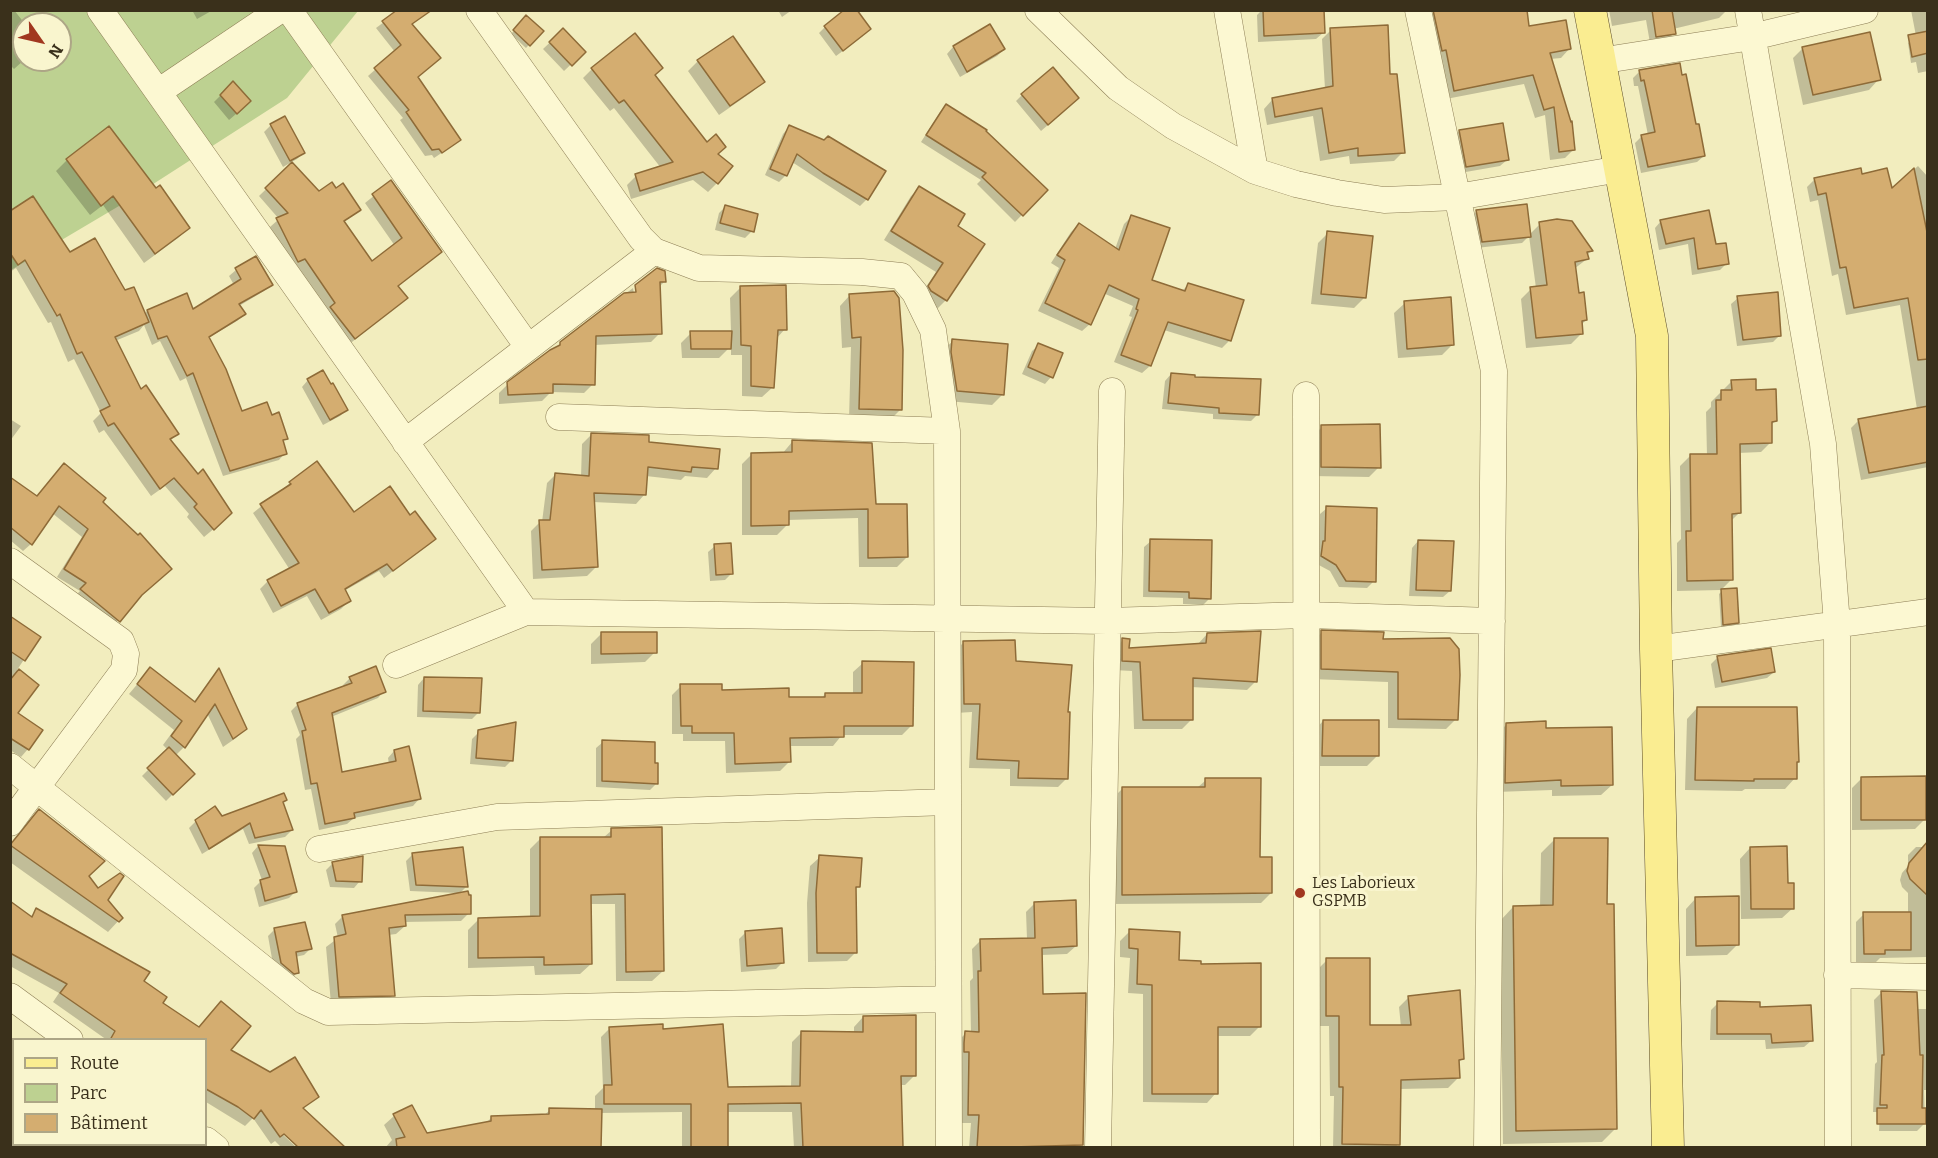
<!DOCTYPE html>
<meta charset="utf-8">
<style>
body{margin:0}
#map{position:relative;width:1938px;height:1158px;overflow:hidden;background:#f2edbe;font-family:Bitter,serif}
canvas{display:block}
.frame{position:absolute;inset:0;border:12px solid #3a301b;pointer-events:none}
.legend{position:absolute;left:12px;top:1038px;width:195px;height:108px;box-sizing:border-box;background:#f9f5ce;border:2px solid #ada686;margin:0;padding:8px 10px;list-style:none;font-size:18px;color:#3a301b}
.legend li{display:flex;align-items:center;gap:12px;height:30px}
.legend b{width:30px;border:2px solid #ada686}
.north{position:absolute;left:12px;top:12px;width:60px;height:60px;box-sizing:border-box;background:#f9f5ce;border:2px solid #ada686;border-radius:50%;rotate:124deg;font-size:16px;font-weight:700;line-height:24px;text-align:center;color:#3a301b}
.north::after{content:'';display:block;margin:auto;width:21px;height:27px;background:#a1371f;clip-path:polygon(50% 0,100% 100%,50% 72%,0 100%)}
</style>
<div id="map">
<canvas width="1938" height="1158"></canvas>
<div class="frame"></div>
<ul class="legend">
<li><b style="height:8px;background:#faed91"></b>Route</li>
<li><b style="height:16px;background:#bdd191"></b>Parc</li>
<li><b style="height:16px;background:#d4ad70"></b>Bâtiment</li>
</ul>
<div class="north">N</div>
</div>
<script>
const c = document.querySelector('canvas').getContext('2d');
c.lineJoin = 'round';
function paint(path, color) {
  c.fillStyle = color;
  c.fill(path, 'evenodd');
}
function stroke(path, color, width, dash) {
  c.strokeStyle = color;
  c.lineWidth = width;
  c.lineCap = dash ? 'butt' : 'round';
  c.setLineDash(dash || []);
  c.stroke(path);
}
function drawText(font, color, halo, rows, align = 'center') {
  c.font = font + ' Bitter,serif';
  c.lineWidth = 6;
  c.setLineDash([]);
  c.textBaseline = 'middle';
  c.strokeStyle = halo;
  c.fillStyle = color;
  for (const [text, x, y, turn = 0] of rows) {
    c.save();
    c.translate(x, y);
    c.rotate((+turn || 0) * Math.PI / 180);
    c.textAlign = isNaN(turn) ? turn : align;
    if (halo) c.strokeText(text, 0, 0);
    c.fillText(text, 0, 0);
    c.restore();
  }
}
const green = new Path2D(`
 M10,11H358L287,98L119,206L11,270ZM24,24H60V60H24Z`);
const shadow = new Path2D(`
 M10,10H14L25,24L24,60L14,69L10,65Z
 M192,10H213L197,19Z
 M400,10H432L411,25L416,77L452,146L434,158L432,155L425,156L400,120L403,118L368,76L395,52L376,28Z
 M778,10H792L782,17Z
 M1262,10H1323V33L1316,39L1258,42L1257,15Z
 M1609,10H1726V11L1719,18L1673,29L1674,33L1667,40L1650,43L1646,20L1612,26Z
 M1911,10H1928V71L1918,73L1916,62L1911,63L1908,43L1916,36Z
 M1434,12L1528,28L1570,48L1561,58L1550,59L1574,149L1565,158L1550,160L1545,115L1535,118L1524,84L1446,99L1425,21Z
 M527,17L542,31L526,48L511,34Z
 M990,26L1004,49L997,56L960,77L947,54L953,47Z
 M825,27L863,36L836,56L819,33Z
 M563,30L584,52L564,71L543,49Z
 M1331,30L1389,76L1403,152L1394,161L1350,164L1349,156L1320,161L1313,116L1267,125L1264,109L1272,100L1325,89L1322,39Z
 M1803,48L1879,79L1869,90L1803,105L1793,58Z
 M698,61L763,81L752,92L719,115L688,71Z
 M592,69L716,155L717,183L708,192L693,180L631,199L627,185L636,176L661,168L614,108L610,111L583,78Z
 M1640,71L1695,126L1704,156L1697,162L1641,173L1635,143L1642,136L1648,135L1638,86H1634L1633,78Z
 M233,83L243,108L229,120L214,102Z
 M1022,95L1071,105L1041,131L1016,101Z
 M946,106L1046,190L1015,222L977,184L981,180L921,142L940,112Z
 M271,125L303,153L297,159L283,167L264,132Z
 M789,127L884,172L867,199L860,206L792,162L786,175L779,182L765,175L783,134Z
 M109,128L155,190L188,228L178,238L144,263L103,205L90,215L56,171L67,160Z
 M1459,131L1507,160L1500,166L1460,173L1453,138Z
 M292,164L319,193L336,190L359,209L344,222L372,263L395,246L365,203L391,182L440,252L397,287L398,305L347,346L328,311L297,266L290,269L270,227L279,219L259,196Z
 M1918,166L1928,177V467L1861,480L1851,428L1859,420L1917,409L1900,305L1846,315L1838,274L1832,276L1818,200L1810,202L1807,187L1815,179L1861,175L1891,190Z
 M920,188L956,226L983,244L946,300L937,309L920,296L936,272L884,240L911,196Z
 M1525,206L1529,235L1540,224L1591,251L1586,256L1587,259L1574,269L1577,294L1586,320L1581,325V334L1571,344L1526,348L1521,299L1531,289L1536,288L1529,236L1522,243L1476,248L1470,219L1476,212Z
 M725,207L752,231L745,238L715,230L719,213Z
 M10,213L124,292L144,315L147,311L186,295L193,311L234,285L229,276L236,270L255,258L271,284L264,291L239,306L244,314L237,321L208,338L241,413L271,416L286,438L282,442L285,453L279,460L223,476L186,378L180,381L160,341L152,345L144,325L139,331L115,341L140,391L177,434L170,441L197,476L222,522L204,537L187,517L189,514L165,486L151,496L104,430L99,433L93,421L101,413L74,359L68,362L51,322L48,323L16,268L10,272Z
 M1131,217L1150,281L1182,291L1188,285L1230,340L1222,348L1164,330L1150,366L1142,373L1114,362L1132,317L1129,316L1133,306L1103,293L1090,324L1082,331L1038,311L1059,268L1051,263L1071,232L1079,224L1115,249L1124,224Z
 M1661,221L1715,246L1727,263L1720,270L1692,275L1688,244L1659,250L1655,228Z
 M1328,233L1365,297L1354,308L1311,304L1318,243Z
 M665,281L659,287L660,333L651,342L595,345L593,384L584,393L551,392L542,401L499,404V393L508,384L633,288L635,300H638L636,285Z
 M741,287L785,329L776,339L773,387L762,397L742,396V355H731V346L719,358H682L681,343L691,333L731,332L730,298Z
 M850,295L900,410L890,420L849,419L851,347L842,348L840,306Z
 M1738,298L1780,335L1773,342L1737,346L1731,304Z
 M1405,303L1453,344L1442,355L1398,358L1394,313Z
 M953,341L1003,394L992,405L947,401L942,351Z
 M1039,345L1051,377L1045,384L1022,374L1032,351Z
 M1171,374L1258,414L1251,421L1213,419V414L1162,409L1165,381Z
 M308,380L347,409L340,416L323,425L302,387Z
 M1732,381L1755,392L1775,421L1771,425V442L1761,452L1738,453L1739,513L1731,521V580L1721,590L1677,591V543L1681,539L1680,466L1690,456H1707L1706,412L1711,407V402Z
 M10,419L21,426L10,441Z
 M1322,427L1379,467L1369,477L1312,476V437Z
 M591,435L647,444L716,468L707,478L685,476L681,480L646,476L645,494L636,504L593,502L596,567L587,576L533,579L531,531L540,522H542L547,483L556,474L581,477L582,444Z
 M792,442L875,506L907,557L897,567H859L858,518L787,520V525L777,535H742V464L752,454H782Z
 M10,479L36,497L101,502L138,598L111,628L73,598L80,591L57,577L82,537L52,513L31,544L23,551L10,540Z
 M290,483L354,514L410,517L434,539L384,578L379,571L344,591L349,601L341,609L321,620L307,596L273,613L260,589L268,581L290,570L253,513Z
 M1327,508L1374,581L1367,588L1339,587L1330,571L1315,563L1319,547L1320,514Z
 M1151,541L1210,598L1203,605L1183,604V598L1143,597L1144,547Z
 M1418,541L1450,591L1443,597L1409,596L1412,548Z
 M715,546L732,573L725,580L710,581L708,552Z
 M1722,591L1738,622L1735,625L1721,627L1719,594Z
 M10,618L39,637L17,670L37,685L16,714L28,749L21,757L10,750Z
 M1322,632L1382,641L1456,719L1446,729L1388,728V682L1312,679V642Z
 M601,634L655,652L645,662L591,664V644Z
 M1207,634L1256,681L1247,690L1191,687L1192,719L1182,729H1134L1132,671L1113,670L1114,649L1123,640L1128,650L1198,644Z
 M963,643L1014,662L1067,714V778L1058,787L1010,786V769L969,768L972,712L956,713L954,652Z
 M1718,657L1774,672L1767,678L1715,688L1711,664Z
 M863,663L912,725L902,735H842L833,746H789V762L780,771L726,773L725,741H683V734H672V695L681,686L787,699H821L825,694H853V672Z
 M150,669L193,703L211,679L219,670L246,729L236,738L223,747L207,713L184,747L175,756L193,774L166,801L142,776L168,750L163,745L174,730L129,694Z
 M1928,674V722H1926V676Z
 M350,678L384,691L378,698L331,717L341,774L389,764L388,758L394,751L419,799L413,806L354,818L347,824L319,830L311,789L305,790L296,739L300,735L291,711L298,704L344,687L343,685Z
 M424,678L479,712L472,719L417,717L418,685Z
 M1697,708L1795,763V778L1785,789H1745L1742,791L1685,790L1687,719Z
 M1323,721L1378,755L1367,766H1312L1313,732Z
 M1506,725L1545,730L1612,785L1601,795L1552,796V790L1496,792V735Z
 M479,732L512,760L505,767L470,764L472,739Z
 M603,742L654,765L657,783L650,790L596,787V748Z
 M1862,778L1925,819L1915,829L1852,830V788Z
 M1206,780L1259,859L1271,893L1261,903L1112,904V799L1122,789L1197,788Z
 M282,803L292,830L285,837L249,844L243,829L202,854L189,828L196,821L221,818Z
 M39,811L121,918L108,932L10,862V844Z
 M612,830L663,971L652,981H616L615,904H590L591,964L580,974L535,975L534,966L468,968V930L478,920L530,918V849L540,839L603,838Z
 M1554,840L1606,906L1615,1129L1602,1142L1503,1144L1500,921L1513,907H1540L1541,853Z
 M258,846L284,847L295,892L289,898L259,907L254,888L262,880L252,853Z
 M1916,847H1928V960L1927,957L1880,958L1876,962H1856V922L1864,914H1908V893L1902,887L1900,880L1902,873L1908,866V855Z
 M1750,848L1786,885L1793,908L1782,918L1741,919L1740,859Z
 M413,854L466,887L459,894L469,913L461,921L404,922L405,926L396,934L388,935L393,995L385,1003L331,1004L326,947L338,938L335,924L343,916L458,893L410,891L406,861Z
 M820,857L858,886L855,890L856,952L847,961L808,962L807,903L810,866Z
 M333,863L360,881L354,888L330,887L326,870Z
 M1696,898L1738,944L1727,955L1686,956V909Z
 M10,903L30,917L37,910L141,982L161,1003L198,1028L221,1003L229,1051L317,1097L278,1130L297,1148H282L275,1141L271,1144L253,1118L245,1126L206,1102V1040H107L53,1002L59,993L10,966Z
 M1034,904L1076,946L1067,954L1041,955V996L1081,1145L1078,1148H969L971,1123H960L957,1042L966,1033H971L970,981L973,978L972,949L981,940L1027,939L1026,912Z
 M275,929L310,949L304,955L295,957L297,973L291,979L274,970L268,936Z
 M1130,931L1178,961L1199,966L1260,1026L1250,1036H1217L1216,1093L1207,1103L1143,1102V994L1128,993L1130,958L1120,957V941Z
 M746,932L782,963L776,969L741,972L739,939Z
 M1327,960L1369,1027H1401L1399,1007L1409,997L1462,1059L1458,1063V1078L1448,1088L1400,1089L1398,1144L1395,1148H1333L1334,1096H1330L1329,1026H1317V970Z
 M1882,992L1916,1009H1928V1090H1924L1925,1123L1917,1131H1879L1880,1112H1873L1875,1064L1877,1062L1874,1000Z
 M1718,1003L1759,1008L1811,1041L1804,1047L1766,1049L1765,1040H1710L1711,1010Z
 M863,1017L915,1075L905,1085H900L902,1146L900,1148H794L792,1112H726L727,1148H682V1112L600,1113L599,1148H385L392,1140L384,1125L394,1116L426,1135L485,1124L491,1118L543,1116L550,1110L595,1111V1096L603,1088L601,1037L610,1028L661,1031L727,1089L791,1088L792,1042L801,1033H854V1027Z
 M10,1090L14,1092V1144H47L51,1148H10Z
 M89,1144H150L148,1148H87Z`);
const building = new Path2D(`
 M397,10H432L412,24L441,58L418,77L461,140L442,153L439,149L432,150L406,112L409,110L374,68L401,45L382,21Z
 M844,10H857L871,29L843,51L824,26Z
 M1263,10H1324L1325,33L1264,36Z
 M1433,10H1527L1529,26L1566,20L1571,49L1550,53L1571,122L1572,121L1575,150L1559,152L1554,107L1544,110L1533,75L1454,91L1446,50L1442,51Z
 M1652,10H1672L1676,34L1656,37Z
 M526,15L544,31L530,46L513,30Z
 M990,24L1005,49L967,72L953,46Z
 M1388,25L1390,74H1397L1405,153L1358,156V148L1329,153L1322,108L1275,117L1272,98L1333,86L1330,28Z
 M563,28L586,52L572,66L549,42Z
 M1928,31V53L1912,57L1908,35Z
 M1870,32L1881,80L1813,95L1802,47Z
 M635,33L663,68L655,75L707,142L716,134L726,147L718,154L733,166L718,184L703,172L640,191L635,174L673,162L624,100L619,103L591,68Z
 M733,36L765,82L730,106L697,60Z
 M1680,63L1682,75L1686,74L1696,124H1699L1705,156L1648,167L1641,135L1655,132L1644,80L1641,81L1639,70Z
 M1053,67L1079,98L1048,125L1021,94Z
 M233,81L251,101L237,114L220,95Z
 M946,104L987,130L986,131L1048,190L1023,216L982,177L986,173L926,135Z
 M285,116L305,153L290,161L270,124Z
 M1503,123L1509,160L1466,167L1459,130Z
 M789,125L824,140L828,136L886,171L868,200L823,173L797,154L787,176L770,169Z
 M109,126L156,188L160,185L190,228L155,254L113,196L101,206L66,159Z
 M292,162L319,191L332,182L336,188L343,183L361,210L344,221L372,261L402,238L372,194L391,180L442,252L398,286L408,298L355,339L330,307L335,303L305,259L298,262L276,218L288,213L265,188Z
 M1861,168L1862,174L1887,168L1892,188L1914,168L1928,237V359L1918,360L1908,298L1854,308L1846,267L1840,268L1826,193L1818,195L1814,178Z
 M919,186L965,214L958,226L985,244L947,301L931,291L928,286L943,263L891,231Z
 M33,196L70,252L95,238L125,290L134,287L149,322L115,337L141,389L146,385L179,434L170,439L198,474L203,469L232,513L214,530L194,507L197,504L174,478L160,489L114,423L108,426L100,411L110,406L82,352L77,354L60,314L57,316L25,260L18,265L10,253V211Z
 M1527,204L1531,237L1482,242L1476,210Z
 M725,205L758,214L754,232L720,223Z
 M1709,210L1716,244L1726,243L1729,264L1698,269L1694,238L1666,244L1660,220Z
 M1131,215L1170,228L1152,280L1185,291L1188,283L1244,300L1231,341L1168,322L1151,366L1121,355L1138,310L1136,309L1139,299L1109,285L1091,325L1045,303L1065,260L1057,255L1079,223L1119,250Z
 M1557,219L1572,221L1593,251L1587,252L1589,259L1575,262L1579,293L1584,292L1587,320L1582,321L1583,334L1536,338L1530,287L1547,285L1539,222Z
 M1327,231L1373,236L1366,298L1321,294Z
 M256,256L273,285L239,304L246,314L209,337L226,369L242,411L267,402L272,415L279,412L288,439L283,440L287,454L230,471L193,373L187,376L167,336L158,339L147,310L187,293L193,309L241,279L235,268Z
 M657,268L665,271L666,282H660L662,334L596,336L595,385L553,384V393L508,395L507,382L550,350L560,345V342L624,293L636,292L635,285Z
 M786,285L787,330H778L774,388L751,386V346L741,345L740,286Z
 M894,291L899,298L903,350L902,410L859,409L861,337L852,338L849,294Z
 M1778,292L1781,336L1743,340L1737,296Z
 M1451,297L1454,345L1407,349L1404,301Z
 M690,331H732L731,349H691Z
 M952,339L1008,344L1004,395L957,391L951,352Z
 M1038,343L1063,353L1053,378L1028,367Z
 M323,370L331,384L333,383L348,410L330,420L307,379Z
 M1171,373L1195,375V377L1261,379L1259,415L1219,413V408L1168,403Z
 M1756,379V390L1776,389L1777,421L1772,422V443L1740,444L1741,513L1732,514L1733,580L1687,581L1686,531H1691L1690,454H1717L1716,400H1721V390H1732L1731,380Z
 M1928,406V462L1869,473L1858,419Z
 M1380,424L1381,468L1321,467V425Z
 M591,433L649,435V442L720,449L718,469L692,467L691,472L648,467L646,495L594,493L598,567L542,570L539,520H550L555,473L589,476Z
 M792,440L872,443L876,504H907L908,557L868,558V509L789,511V525L751,526V453L792,452Z
 M317,461L354,512L390,486L410,515L415,511L436,539L393,571L387,564L345,589L351,601L329,613L315,589L281,606L267,580L299,563L260,504L291,484L289,482Z
 M64,463L106,498L103,502L138,535L140,533L172,569L142,595L120,622L80,589L86,583L64,569L88,529L59,506L32,545L10,527V477L37,496Z
 M1326,506L1377,508L1376,582L1346,581L1336,565L1321,556L1323,541H1325Z
 M1150,539L1212,540L1211,599L1189,598V592L1149,591Z
 M1418,540L1454,541L1451,591L1416,590Z
 M731,543L733,574L716,575L714,544Z
 M1737,588L1739,623L1723,625L1721,589Z
 M10,616L41,637L25,661L10,651Z
 M1321,630L1384,632L1383,639L1450,638L1459,649L1460,675L1458,720L1398,719V672L1321,669Z
 M1261,631L1257,682L1193,678V720H1143L1140,662L1122,661V638L1130,639L1129,648L1206,643L1207,633Z
 M601,632H657V653L601,654Z
 M1015,640L1016,661L1072,665L1068,712H1070L1068,779L1018,778L1019,761L977,759L980,704H964L963,641Z
 M1771,648L1775,672L1722,682L1717,656Z
 M862,661L914,662L913,726H844V737L790,738L791,762L735,764L734,733H692V726H681L680,684H722V690L789,688V697H825V693H862Z
 M376,666L386,692L332,713L342,772L396,761L394,750L409,746L421,799L354,813L355,818L325,824L317,783L311,784L302,731L306,730L297,703L352,683L349,677Z
 M150,667L195,702L219,668L247,729L233,739L215,704L185,748L171,736L182,721L137,684Z
 M19,669L39,685L18,713L43,730L29,750L10,738V680Z
 M424,677L482,678L480,713L423,711Z
 M1697,707H1797L1799,762H1797V779H1754V781L1695,780Z
 M1323,720H1379V756H1322Z
 M1546,721V728L1612,727L1613,785L1561,786V780L1505,783L1506,723Z
 M516,722L513,761L476,758L478,730Z
 M602,740L655,742V763H658V784L602,781Z
 M169,747L195,774L173,795L147,768Z
 M1926,776V820H1861V777Z
 M1205,778H1261L1260,857H1272V893L1122,895V787H1205Z
 M284,793L287,800L283,802L293,830L255,838L250,823L209,849L195,820L215,806L222,816Z
 M39,809L105,861L89,876L98,888L120,873L124,876L108,900L123,918L119,922L10,845Z
 M662,827L664,971L626,972L625,894L591,895L592,964L544,965V957L478,958V918L540,916V837H611V828Z
 M1554,838H1608L1607,904H1614L1617,1129L1516,1131L1513,906L1553,905Z
 M1928,841V896L1910,879L1907,871L1909,863Z
 M258,845L285,846L297,892L265,901L260,880L270,877Z
 M1787,846L1788,883H1794V909H1751L1750,847Z
 M463,847L468,887L416,885L412,853Z
 M819,855L862,858L860,887H856L857,953H817L816,893Z
 M363,856L362,882L336,881L332,862Z
 M468,891L469,895H471V914L405,915L406,926L389,928L395,996L339,997L334,937L346,934L342,915Z
 M1739,896V945L1696,946L1695,897Z
 M1076,900L1077,946L1042,948L1043,994L1086,993L1083,1145L977,1148L979,1115H968L969,1052H964V1043L965,1031L979,1032L978,971H981L980,939L1035,938L1034,902Z
 M10,901L32,917L36,908L150,972L144,981L167,997L163,1003L199,1027L221,1001L251,1026L231,1050L270,1072L295,1057L319,1097L303,1108L346,1148H299L284,1134L280,1137L261,1110L254,1119L238,1107L206,1089V1040H110L115,1031L60,993L67,984L10,953Z
 M1863,912H1911V950H1885V954H1864Z
 M305,922L312,949L296,952L299,973L294,974L281,963L274,928Z
 M782,928L784,963L747,966L745,931Z
 M1129,929L1180,932L1179,960L1201,961V964L1261,963V1027H1218V1094H1152V985L1137,984L1138,949L1129,948Z
 M1326,958H1370V1025H1411L1408,996L1460,990L1464,1059L1459,1060L1460,1078L1401,1080L1400,1145L1342,1144L1343,1087H1339V1016H1326Z
 M1881,991L1917,992L1920,1055H1923L1922,1108H1926V1124H1877V1108H1887V1105H1880L1882,1055H1884Z
 M1717,1001L1760,1002V1007L1811,1005L1813,1041L1772,1043L1771,1034H1717Z
 M916,1015V1076H901L903,1147L803,1148L801,1103L728,1104V1148H691V1104H604V1085H612L609,1027L663,1024V1029L723,1024L728,1087L800,1086L801,1031L863,1032V1016Z
 M412,1105L427,1133L491,1121V1116L549,1114V1108L602,1109L601,1148H397L396,1139L405,1137L393,1114Z`);
const minor = new Path2D(`
 M100,10L526,612
 M289,10L528,347
 M479,10L641,238L654,251L699,268L862,272L901,276L915,293L933,330L947,431L949,1148
 M1038,10L1118,88L1173,126L1255,171L1296,184L1337,193L1384,200L1457,197L1620,169
 M1227,10L1255,171
 M1418,10L1494,371L1487,1148
 M1748,10L1823,444L1837,624L1838,1148
 M1599,61L1752,37L1865,10
 M158,92L280,10
 M1306,395L1307,1148
 M559,417L947,431
 M405,442L654,251
 M10,561L121,641L126,654L124,670L10,823
 M1656,649L1928,612
 M396,665L526,612L1107,621L1307,615L1492,621
 M10,766L304,1001L328,1012L948,999
 M319,849L497,817L948,802
 M1837,975L1928,977
 M10,996L70,1040
 M206,1140L216,1148
 M1098,1148L1112,391`);
const major = new Path2D(`
 M1590,10L1652,336L1656,649L1668,1148`);
const markers = [
 [1300,893,6,"#a1371f"]
];
const poiNames = [
 ["Les Laborieux",1312,884],
 ["GSPMB",1312,902]
];
paint(green, '#bdd191');
paint(shadow, '#0003');
paint(building, '#d4ad70');
stroke(building, '#8e6b38', 1.5);
stroke(minor, '#8c7d55', 27);
stroke(major, '#59492a', 33);
stroke(minor, '#fcf8d2', 26);
stroke(major, '#faed91', 32);
for (const [x, y, r, color] of markers) {
  const dot = new Path2D();
  dot.arc(x, y, r, 0, 2 * Math.PI);
  c.fillStyle = color;
  c.fill(dot);
  stroke(dot, '#f9f5ce', 2);
}
drawText('16px', '#3a301b', '#f9f5ce', poiNames, 'left');
</script>
